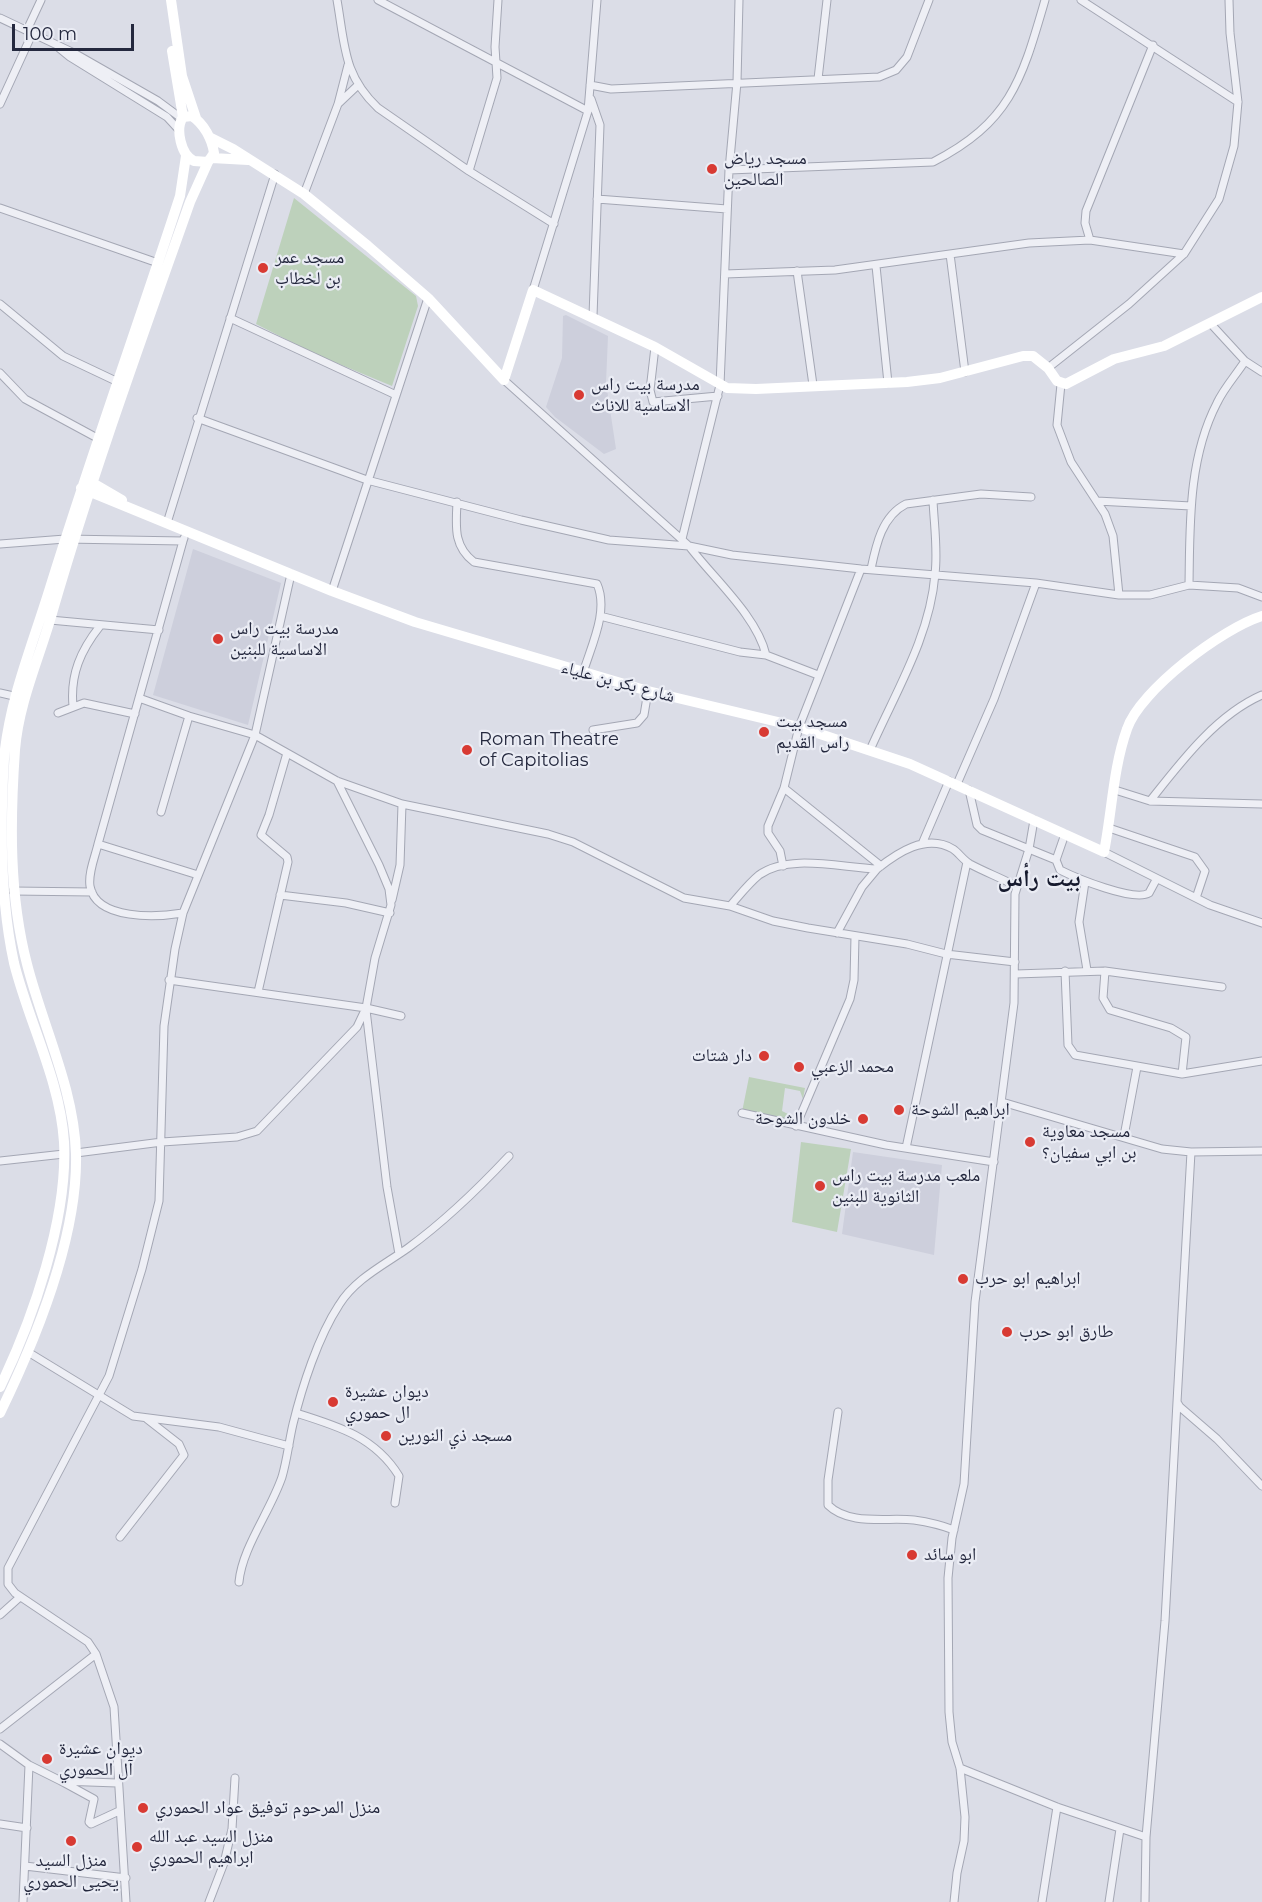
<!DOCTYPE html>
<meta charset="utf-8">
<style>
body{margin:0}
#map{position:relative;width:1262px;height:1902px;overflow:hidden;background:#dbdde7;font-family:Montserrat,sans-serif}
canvas{display:block}
.scale{position:absolute;left:12px;top:24px;width:122px;height:27px;box-sizing:border-box;border:3px solid #24283e;border-top:0;padding-left:8px;font-size:18px;line-height:21px;white-space:nowrap;color:#24283e;-webkit-text-stroke:4px #eaecf4;paint-order:stroke}
</style>
<div id="map">
<canvas width="1262" height="1902"></canvas>
<div class="scale">100 m</div>
</div>
<script>
const c = document.querySelector('canvas').getContext('2d');
c.lineJoin = 'round';
function paint(path, color) {
  c.fillStyle = color;
  c.fill(path, 'evenodd');
}
function stroke(path, color, width, dash) {
  c.strokeStyle = color;
  c.lineWidth = width;
  c.lineCap = dash ? 'butt' : 'round';
  c.setLineDash(dash || []);
  c.stroke(path);
}
function drawText(font, color, halo, rows, align = 'center') {
  c.font = font + ' Montserrat,"Noto Naskh Arabic",sans-serif';
  c.lineWidth = 4.5;
  c.setLineDash([]);
  c.textBaseline = 'middle';
  c.strokeStyle = halo;
  c.fillStyle = color;
  for (const [text, x, y, turn = 0] of rows) {
    c.save();
    c.translate(x, y);
    c.rotate((+turn || 0) * Math.PI / 180);
    c.textAlign = isNaN(turn) ? turn : align;
    if (halo) c.strokeText(text, 0, 0);
    c.fillText(text, 0, 0);
    c.restore();
  }
}
const built = new Path2D(`
 M566,315L608,336L606,383L616,449L604,454L555,417L546,407L562,358L563,316Z
 M193,549L281,583L248,725L153,695Z
 M853,1152L942,1165L934,1255L842,1234Z`);
const green = new Path2D(`
 M294,198L416,296L418,306L392,386L315,354L256,324Z
 M749,1077L805,1088L803,1099L800,1091L785,1088L782,1111L792,1116L791,1122L742,1112Z
 M801,1142L851,1149L837,1232L792,1222Z`);
const street = new Path2D(`
 M337,0C345,45 343,75 378,108L469,171L554,224
 M378,0L588,111
 M739,0L737,82L729,170L933,162C1011,122 1022,79 1045,0
 M1081,0L1238,102
 M0,18L74,53L158,101L181,118
 M27,30L41,0
 M1153,45L1086,211L1085,223L1090,240L1184,254
 M59,48L70,57L167,117L179,130
 M818,79L827,0
 M590,85L611,89L879,77L896,70L907,57L929,0
 M591,99L600,125L593,316
 M0,104L33,32
 M338,104L357,86
 M469,171L497,78L495,47L498,0
 M304,194L338,104L348,65
 M597,199L727,209
 M0,208L158,263
 M950,254L965,372
 M876,266L888,383
 M797,271L813,385
 M725,274L835,270L1029,243L1090,240
 M533,290L588,111L597,0
 M0,304L63,356L118,382
 M230,318L396,395
 M1211,324L1245,361L1262,372
 M655,347L650,390L653,402L718,396
 M1048,368L1129,304L1184,254L1219,199L1234,146L1238,102L1230,33L1229,0
 M0,373L25,399L99,439
 M504,380L689,546L732,555L861,569L1036,583L1119,595H1150L1189,585L1238,588L1262,597
 M1061,384L1057,425L1071,462L1105,514L1113,536L1119,595
 M197,418L367,480L521,520L609,540L689,546C713,578 757,616 766,655
 M1097,501L1191,506
 M457,502C456,526 453,546 474,562L597,584C609,611 591,646 583,673
 M167,523L275,174
 M682,539L720,385L729,170
 M0,544L65,539L183,541L184,538
 M871,569C876,545 882,516 906,504L981,494L1031,497
 M1189,585C1190,525 1188,459 1217,403C1224,388 1236,375 1245,361
 M332,591L428,298
 M600,616L740,652L766,655L818,675
 M50,620L159,630
 M0,693L18,697
 M139,698L189,716L255,735L337,781L402,804L548,834L573,842L684,898L730,906L773,921L808,928L907,944L946,954L1015,962
 M73,706C70,674 81,650 100,626
 M58,713L84,703L135,714
 M593,730L637,723L644,715L648,691
 M870,750C895,693 930,637 935,574C938,550 934,524 933,500
 M957,784L994,699L1036,583
 M784,788L881,866
 M969,790L977,825L982,830L1056,860L1065,834
 M1115,790L1150,801L1262,804
 M1150,801C1180,763 1216,715 1262,695
 M161,812L189,716
 M1109,828L1195,857L1205,871L1196,898
 M98,844L198,875
 M922,844L949,781
 M1104,852L1210,905L1262,923
 M1056,860L1060,870C1076,878 1134,902 1149,893L1156,880
 M783,866L780,851L768,833V826L784,788L799,727L861,569
 M1085,882L1079,922L1087,970
 M13,891L92,892
 M280,895L346,903L390,913
 M392,900L400,865L402,804
 M730,906C739,896 748,884 759,875C789,853 842,868 877,869C897,853 926,833 953,849C959,853 963,860 970,864C985,872 1001,878 1016,886
 M183,913C158,917 96,921 90,886C88,873 95,857 98,844L183,541
 M837,933L862,887L877,869
 M1065,971L1068,1045L1075,1055L1182,1074L1262,1061
 M1105,971L1103,998L1110,1010L1171,1028L1186,1037L1182,1074
 M1016,974L1105,971L1222,987
 M169,980L366,1008L401,1016
 M258,992L288,862L287,857L261,835L269,815L287,753
 M366,1010L387,1187L399,1254
 M1002,1102L1162,1149L1191,1152L1177,1402L1180,1407L1217,1439L1262,1486
 M742,1113L886,1145L994,1162
 M796,1126L850,999L854,980L855,936
 M1124,1136L1137,1067
 M906,1148L967,862
 M1191,1152L1262,1151
 M76,1153L162,1142L237,1137L257,1131L357,1027L366,1008L375,958L391,905L389,889L379,865L337,781
 M0,1161L64,1154
 M28,1352L133,1416L219,1427L289,1446
 M838,1412L828,1480V1505C849,1526 888,1517 914,1520C928,1522 941,1525 954,1530
 M296,1413C338,1426 375,1437 399,1476L395,1503
 M120,1537L184,1455L179,1444L147,1419
 M239,1582C242,1548 270,1512 282,1477C287,1460 289,1441 293,1424C302,1387 318,1337 339,1305C355,1279 384,1265 408,1248C445,1221 478,1189 509,1156
 M0,1615L20,1597
 M0,1729L96,1654
 M0,1744L29,1765L61,1781L117,1783
 M960,1768L1057,1807L1146,1837L1145,1902
 M61,1781L94,1799L89,1822L91,1824L119,1811
 M0,1824L27,1828
 M1146,1837L1165,1621L1177,1402
 M25,1866L126,1878
 M23,1902L29,1765
 M126,1902L114,1707L96,1654L88,1642L15,1593L8,1584V1568L109,1376L142,1269L159,1201L164,1026L175,949L183,913L255,735L291,574
 M209,1902L224,1863L232,1829L235,1778
 M954,1902L957,1873L964,1841L965,1817L960,1768L952,1742L949,1712L948,1578L952,1538L964,1484L975,1302L1014,1003L1015,894L1029,849L1034,820
 M1042,1902L1057,1807
 M1109,1902L1120,1829`);
const secondary = new Path2D(`
 M171,0L182,76L196,118
 M172,51L183,117
 M192,116C204,124 212,139 214,153L208,162L194,161C181,155 175,129 183,117Z
 M209,137L233,149L304,194L368,246L428,298L504,380L533,290L655,347L727,388L756,389L907,382L940,378L1023,356H1033L1048,368L1057,381L1066,384L1114,359L1164,346L1262,297
 M212,158L248,160
 M86,479L122,500
 M81,488L332,591L415,622L648,691L799,727L910,764L1104,852C1112,812 1113,768 1127,729C1140,690 1223,628 1262,616
 M0,1387C33,1319 68,1218 64,1142C60,1080 29,1023 14,963C0,899 0,824 4,759C9,701 32,646 49,591C90,458 137,328 180,196L186,156
 M0,1413C36,1339 78,1237 76,1154C74,1088 43,1027 27,964C9,895 10,822 15,750C19,701 40,657 53,610C93,472 142,338 190,202L208,162`);
const markers = [
 [712,169,6,"#d83a33"],
 [263,268,6,"#d83a33"],
 [579,395,6,"#d83a33"],
 [218,639,6,"#d83a33"],
 [764,732,6,"#d83a33"],
 [467,750,6,"#d83a33"],
 [764,1056,6,"#d83a33"],
 [799,1067,6,"#d83a33"],
 [899,1110,6,"#d83a33"],
 [863,1119,6,"#d83a33"],
 [1030,1142,6,"#d83a33"],
 [820,1186,6,"#d83a33"],
 [963,1279,6,"#d83a33"],
 [1007,1332,6,"#d83a33"],
 [333,1402,6,"#d83a33"],
 [386,1436,6,"#d83a33"],
 [912,1555,6,"#d83a33"],
 [47,1759,6,"#d83a33"],
 [143,1808,6,"#d83a33"],
 [71,1841,6,"#d83a33"],
 [137,1847,6,"#d83a33"]
];
const poiNames = [
 ["مسجد رياض",724,159],
 ["الصالحين",724,180],
 ["مسجد عمر",275,258],
 ["بن لخطاب",275,279],
 ["مدرسة بيت راس",591,385],
 ["الاساسية للاناث",591,406],
 ["مدرسة بيت راس",230,629],
 ["الاساسية للبنين",230,650],
 ["مسجد بيت",776,722],
 ["راس القديم",776,743],
 ["Roman Theatre",479,740],
 ["of Capitolias",479,761],
 ["دار شتات",752,1056,"right"],
 ["محمد الزعبي",811,1067],
 ["ابراهيم الشوحة",911,1110],
 ["خلدون الشوحة",851,1119,"right"],
 ["مسجد معاوية",1042,1132],
 ["بن ابي سفيان؟",1042,1153],
 ["ملعب مدرسة بيت راس",832,1176],
 ["الثانوية للبنين",832,1197],
 ["ابراهيم ابو حرب",975,1279],
 ["طارق ابو حرب",1019,1332],
 ["ديوان عشيرة",345,1392],
 ["ال حموري",345,1413],
 ["مسجد ذي النورين",398,1436],
 ["ابو سائد",924,1555],
 ["ديوان عشيرة",59,1749],
 ["آل الحموري",59,1770],
 ["منزل المرحوم توفيق عواد الحموري",155,1808],
 ["منزل السيد عبد الله",149,1837],
 ["ابراهيم الحموري",149,1858],
 ["منزل السيد",71,1861,"center"],
 ["يحيى الحموري",71,1882,"center"]
];
const streetNames = [
 ["شارع بكر بن علياء",618,682,15]
];
const districtNames = [
 ["بيت رأس",1039,879]
];
paint(built, '#cdcfdc');
paint(green, '#bdd1bb');
stroke(street, '#a4a7b4', 9);
stroke(street, '#eeeff5', 7);
stroke(secondary, '#fff', 10);
for (const [x, y, r, color] of markers) {
  const dot = new Path2D();
  dot.arc(x, y, r, 0, 2 * Math.PI);
  c.fillStyle = color;
  c.fill(dot);
  stroke(dot, '#eaecf4', 2);
}
drawText('18px', '#24283e', '#eaecf4', poiNames, 'left');
drawText('18px', '#24283e', '#eaecf4', streetNames);
drawText('bold 24px', '#161a2e', '#eaecf4', districtNames);
</script>
